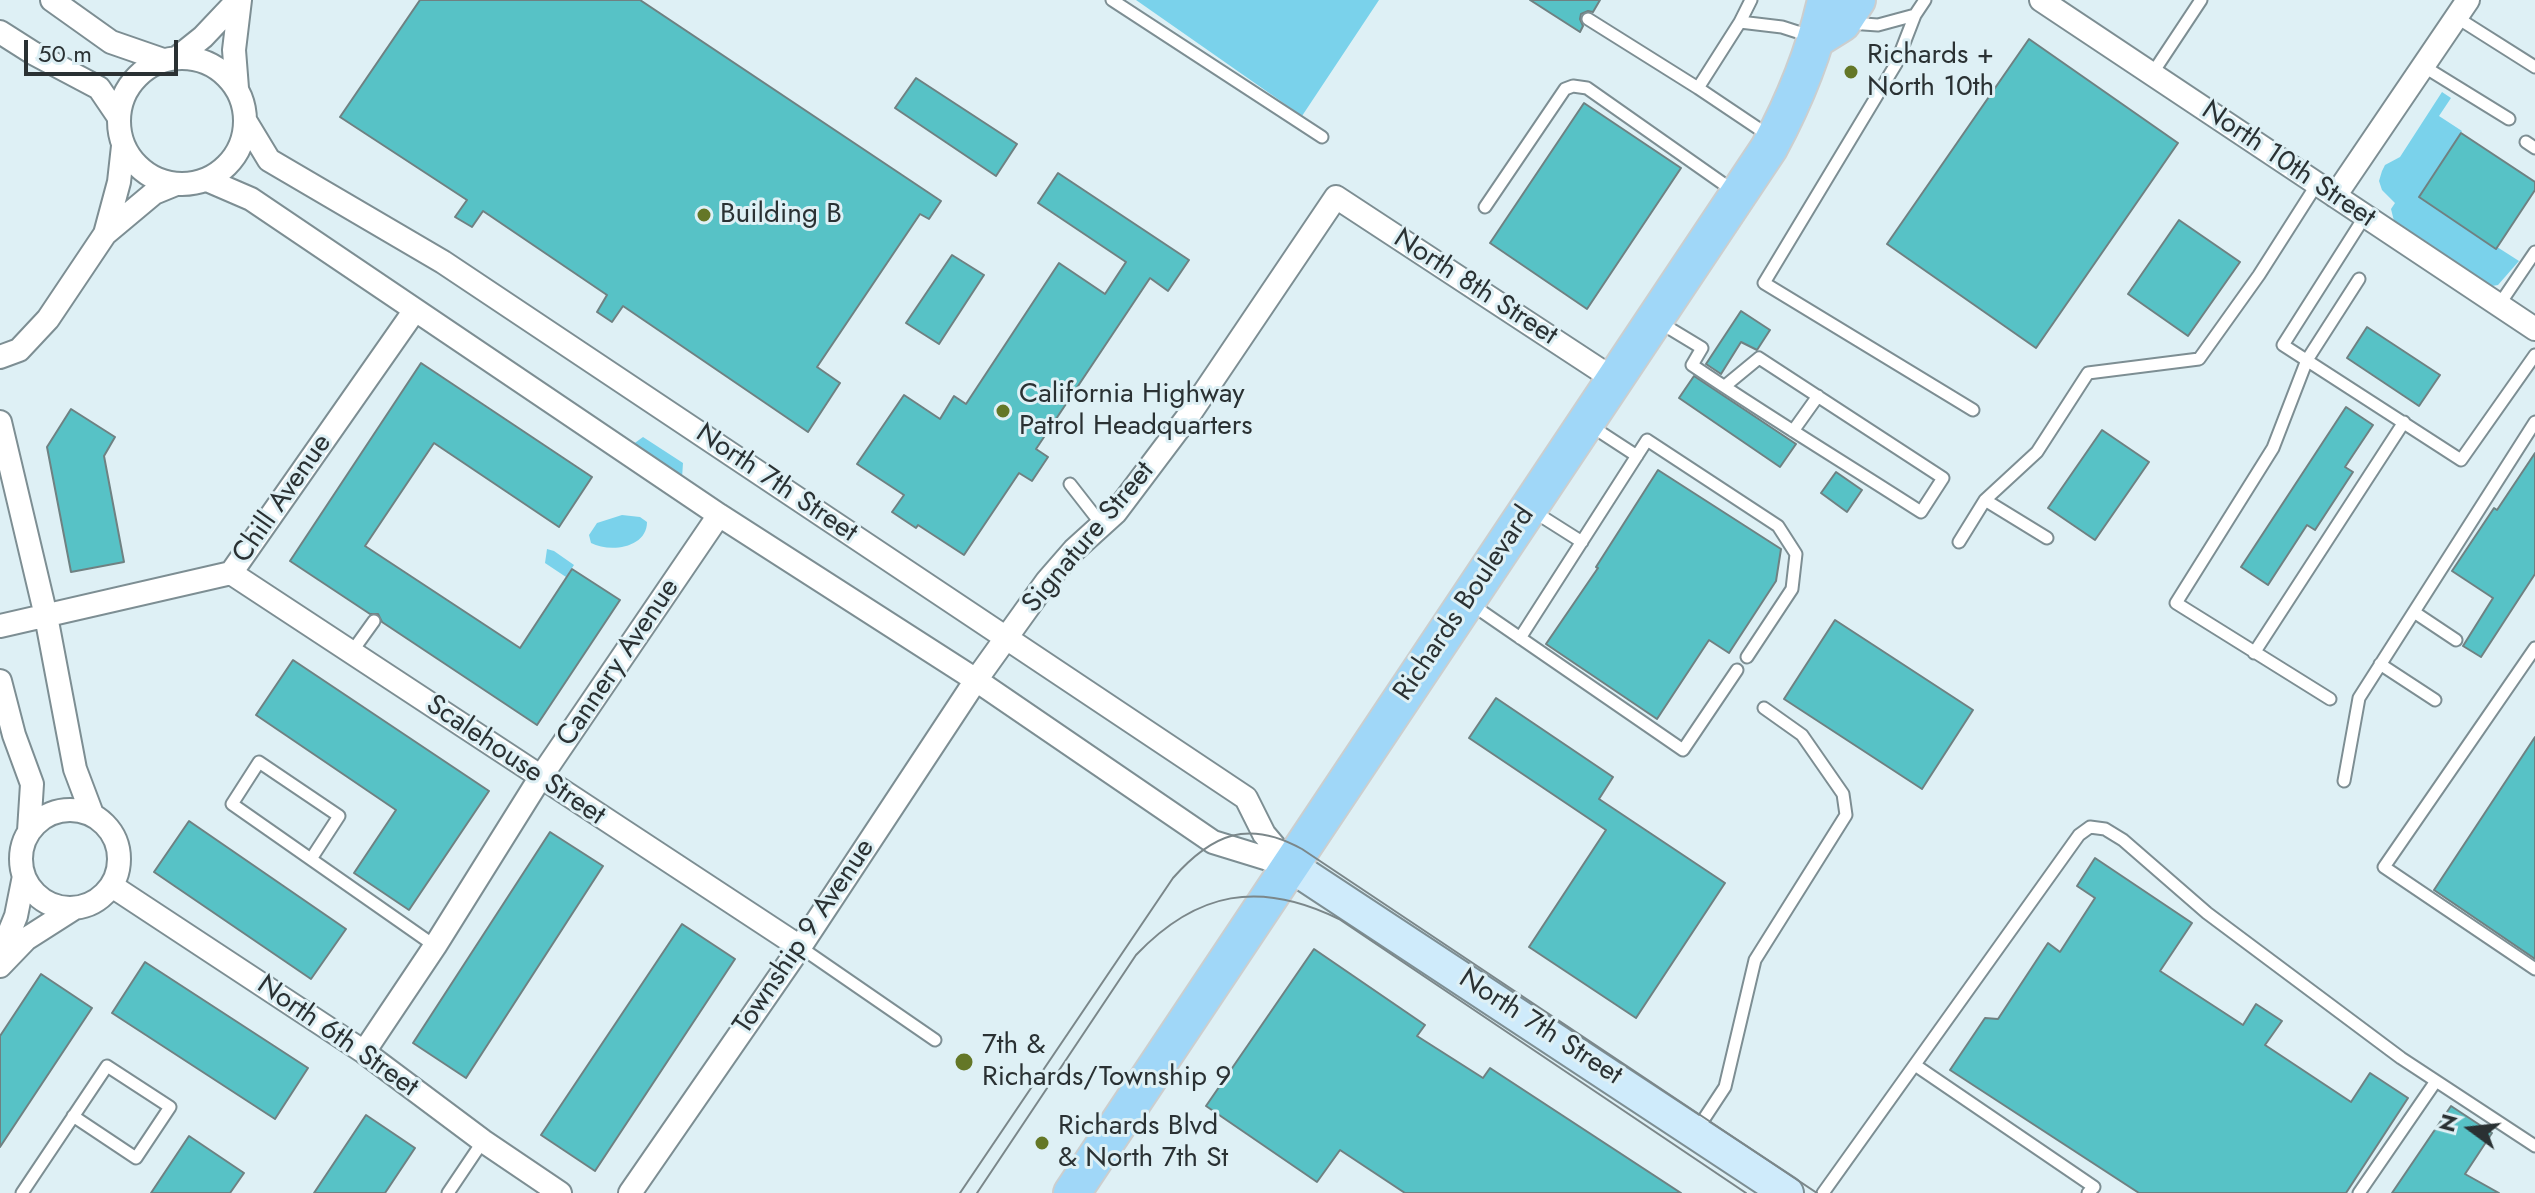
<!DOCTYPE html>
<style>
body{margin:0}
#map{position:relative;width:2535px;height:1193px;overflow:hidden;background:#def0f5;font-family:Jost,sans-serif}
canvas{display:block}
.north{position:absolute;left:2431px;top:1089px;width:80px;height:80px;-webkit-text-stroke:6px #def0f5;paint-order:stroke;rotate:285deg;font-size:22px;font-weight:700;line-height:32px;text-align:center;color:#2a3133}
.north::after{content:'';display:block;margin:auto;width:28px;height:36px;background:#2a3133;clip-path:polygon(50% 0,100% 100%,50% 72%,0 100%)}
.scale{position:absolute;left:24px;top:40px;width:154px;height:36px;box-sizing:border-box;border:4px solid #2a3133;border-top:0;padding-left:10px;font-size:24px;line-height:28px;white-space:nowrap;color:#2a3133;-webkit-text-stroke:6px #def0f5;paint-order:stroke}
</style>
<div id="map">
<canvas width="2535" height="1193"></canvas>
<div class="north">N</div>
<div class="scale">50 m</div>
</div>
<script>
const c = document.querySelector('canvas').getContext('2d');
c.lineJoin = 'round';
function paint(path, color) {
  c.fillStyle = color;
  c.fill(path, 'evenodd');
}
function stroke(path, color, width, dash) {
  c.strokeStyle = color;
  c.lineWidth = width;
  c.lineCap = dash ? 'butt' : 'round';
  c.setLineDash(dash || []);
  c.stroke(path);
}
function drawText(font, color, halo, rows, align = 'center') {
  c.font = font + ' Jost,sans-serif';
  c.lineWidth = 6;
  c.setLineDash([]);
  c.textBaseline = 'middle';
  c.strokeStyle = halo;
  c.fillStyle = color;
  for (const [text, x, y, turn = 0] of rows) {
    c.save();
    c.translate(x, y);
    c.rotate((+turn || 0) * Math.PI / 180);
    c.textAlign = isNaN(turn) ? turn : align;
    if (halo) c.strokeText(text, 0, 0);
    c.fillText(text, 0, 0);
    c.restore();
  }
}
const green = new Path2D(`
 M1136,0H1379L1302,116Z
 M2442,92L2451,98L2439,116L2462,131L2419,197L2519,261L2498,285L2486,287L2396,229L2391,209L2395,203L2382,190L2379,181L2382,171L2385,165L2400,157Z
 M643,437L683,463L682,478L632,445Z
 M622,515L640,517L647,522C647,548 610,553 591,543L589,535L597,523Z
 M547,549L554,551L574,565L566,577L545,563Z`);
const building = new Path2D(`
 M420,0H640L941,201L929,219L920,214L817,367L840,383L808,432L623,306L612,322L597,312L607,295L483,211L472,227L455,217L467,200L340,117Z
 M1530,0H1600L1593,12L1588,11L1581,14L1580,19L1583,26L1580,32Z
 M2029,39L2178,143L2036,348L1887,244Z
 M916,78L1017,144L996,176L895,108Z
 M1584,103L1681,168L1587,309L1490,243Z
 M2461,133L2535,182V190L2496,249L2419,197Z
 M1058,173L1189,260L1168,291L1150,278L1036,449L1048,457L1032,481L1019,473L964,555L918,525L916,528L892,512L904,495L857,464L904,395L940,419L954,396L966,404L1059,263L1105,294L1126,262L1038,203Z
 M2179,220L2240,262L2188,336L2128,294Z
 M952,255L984,275L939,344L906,323Z
 M1741,311L1770,330L1757,350L1741,342L1721,374L1706,364Z
 M2367,327L2440,375L2419,406L2347,358Z
 M421,363L592,477L559,527L434,443L365,546L520,648L572,569L620,600L537,725L382,622L378,614H370L290,561Z
 M1694,376L1796,444L1780,467L1679,398Z
 M2346,407L2373,425L2345,467L2353,472L2315,530L2307,525L2268,585L2241,567Z
 M71,409L115,437L104,456L124,562L71,572L47,447Z
 M2102,430L2149,462L2095,540L2048,508Z
 M2535,453V574L2481,657L2463,646L2493,598L2452,571L2494,508L2497,510Z
 M1658,470L1781,549L1776,581L1729,653L1709,640L1657,719L1546,644L1598,568L1596,567Z
 M1836,472L1862,490L1847,512L1821,493Z
 M1835,620L1973,710L1922,789L1784,699Z
 M293,660L489,791L409,910L354,873L396,810L256,715Z
 M1496,698L1613,777L1599,799L1725,883L1636,1018L1529,947L1606,830L1469,738Z
 M2535,737V959L2434,890Z
 M189,821L346,929L311,979L154,872Z
 M550,832L603,866L466,1078L413,1043Z
 M2095,858L2192,923L2160,971L2243,1025L2256,1004L2282,1021L2265,1045L2351,1102L2370,1073L2408,1098L2346,1193H2139L1950,1070L1985,1018L1998,1019L2048,943L2060,952L2095,898L2077,886Z
 M682,924L735,959L595,1171L541,1135Z
 M1314,949L1425,1025L1417,1036L1483,1078L1490,1068L1681,1193H1405L1340,1150L1317,1182L1206,1106Z
 M145,962L308,1068L275,1119L112,1013Z
 M41,974L92,1008L0,1147V1036Z
 M2451,1106L2492,1133L2465,1174L2499,1193H2392Z
 M366,1115L415,1148L385,1193H314Z
 M189,1136L244,1173L230,1193H151Z`);
const service = new Path2D(`
 M1112,0L1322,137
 M1751,0L1740,22L1782,27L1813,37
 M1925,0L1915,15L1896,64L1764,283L1973,410
 M2456,17L2535,67
 M1588,19L1698,88
 M1740,22L1698,88L1771,137
 M1849,23L1878,25L1915,15
 M2423,66L2509,119
 M2152,74L2201,0
 M2526,142L2535,148
 M1485,207L1565,89L1573,86L1587,88L1735,192
 M2365,216L2283,345L2461,460L2535,355
 M2499,305L2535,252
 M1659,322L1702,348L1692,365C1767,416 1845,463 1921,512L1943,478L1759,358L1725,386
 M1591,426L1637,456
 M1793,431L1818,396
 M1070,484L1102,525
 M1985,500L2047,538
 M1533,511L1582,542
 M1959,542L1985,500L2037,452L2088,373L2199,359L2259,275L2317,184
 M1471,604L1683,750L1737,670
 M2414,612L2456,640
 M1520,638L1647,440L1778,526L1796,554L1792,589L1747,657
 M2535,648L2384,867L2535,969
 M351,653L374,621
 M2254,653L2404,422
 M2380,664L2435,700
 M2330,699L2176,603L2273,448L2307,360L2359,279
 M2344,781L2359,698L2535,422
 M311,859L339,816L259,762L232,804L435,946
 M800,947L935,1040
 M1915,1065L2094,1187L2088,1193
 M1696,1131L1725,1087L1755,960L1846,815L1843,794L1802,735L1764,708
 M22,1193L107,1066L170,1107L136,1158L73,1116
 M448,1193L483,1141
 M1823,1193L2079,835L2090,827L2105,829L2123,840L2207,913L2401,1058L2535,1146
 M2359,1193L2436,1081`);
const minor = new Path2D(`
 M52,0L111,42L163,60
 M2041,0L2535,329
 M0,32L33,53L99,88L118,116
 M178,57L203,37L238,0
 M119 121a63 63 0 1 1 126 0a63 63 0 1 1-126 0Z
 M237,88L234,50L240,0
 M246,122L269,160L443,262L1246,798L1264,834L1291,866
 M207,180L251,199L719,515L976,680L1213,842L1291,866
 M2335,196L2468,0
 M105,234L119,182L123,146
 M0,357L19,350L48,319L105,234L154,193L176,184
 M0,422L46,616L75,769L92,814
 M231,573L800,947
 M0,626L231,573L415,310
 M0,681L14,735L32,784L29,831
 M21 859a49 49 0 1 1 98 0a49 49 0 1 1-98 0Z
 M112,886L364,1052L483,1141L560,1193
 M0,955L16,916L24,876
 M0,966L26,939L73,909
 M364,1052L435,946L540,778L719,515
 M630,1193L800,947L976,680L1047,581L1074,550L1116,512L1189,415L1336,197L1615,380`);
const secondary = new Path2D(`
 M1291,866L1787,1193`);
const primary = new Path2D(`
 M1818,38L1842,23L1857,0
 M1072,1193L1769,148C1795,100 1814,54 1826,0`);
const tram = new Path2D(`
 M960,1193L1173,878C1212,834 1248,819 1302,849L1817,1193
 M977,1193L1136,955C1197,891 1260,880 1339,919L1746,1193`);
const markers = [
 [1851,72,8,"#647727"],
 [704,215,8,"#647727"],
 [1003,411,8,"#647727"],
 [964,1062,10,"#647727"],
 [1042,1143,8,"#647727"]
];
const poiNames = [
 ["Richards +",1867,56],
 ["North 10th",1867,88],
 ["Building B",720,215],
 ["California Highway",1019,395],
 ["Patrol Headquarters",1019,427],
 ["7th &",982,1046],
 ["Richards/Township 9",982,1078],
 ["Richards Blvd",1058,1127],
 ["& North 7th St",1058,1159]
];
const streetNames = [
 ["North 10th Street",2288,165,34],
 ["North 8th Street",1475,288,33],
 ["North 7th Street",776,484,34],
 ["Chill Avenue",283,499,-55],
 ["Signature Street",1089,538,-50],
 ["Richards Boulevard",1465,604,-56],
 ["Cannery Avenue",619,663,-56],
 ["Scalehouse Street",515,761,34],
 ["Township 9 Avenue",805,937,-56],
 ["North 7th Street",1540,1028,33],
 ["North 6th Street",337,1037,35]
];
paint(green, '#7ad2eb');
paint(building, '#57c2c6');
stroke(building, '#6f8182', 2);
stroke(service, '#7d8e93', 15);
stroke(minor, '#7d8e93', 26);
stroke(secondary, '#7d8e93', 36);
stroke(primary, '#cccece', 40);
stroke(service, '#fff', 11);
stroke(minor, '#fff', 22);
stroke(secondary, '#cfebfb', 32);
stroke(primary, '#a0d7f8', 36);
stroke(tram, '#7b878a', 2);
for (const [x, y, r, color] of markers) {
  const dot = new Path2D();
  dot.arc(x, y, r, 0, 2 * Math.PI);
  c.fillStyle = color;
  c.fill(dot);
  stroke(dot, '#def0f5', 3);
}
drawText('28px', '#2a3133', '#def0f5', poiNames, 'left');
drawText('28px', '#2a3133', '#def0f5', streetNames);
</script>
